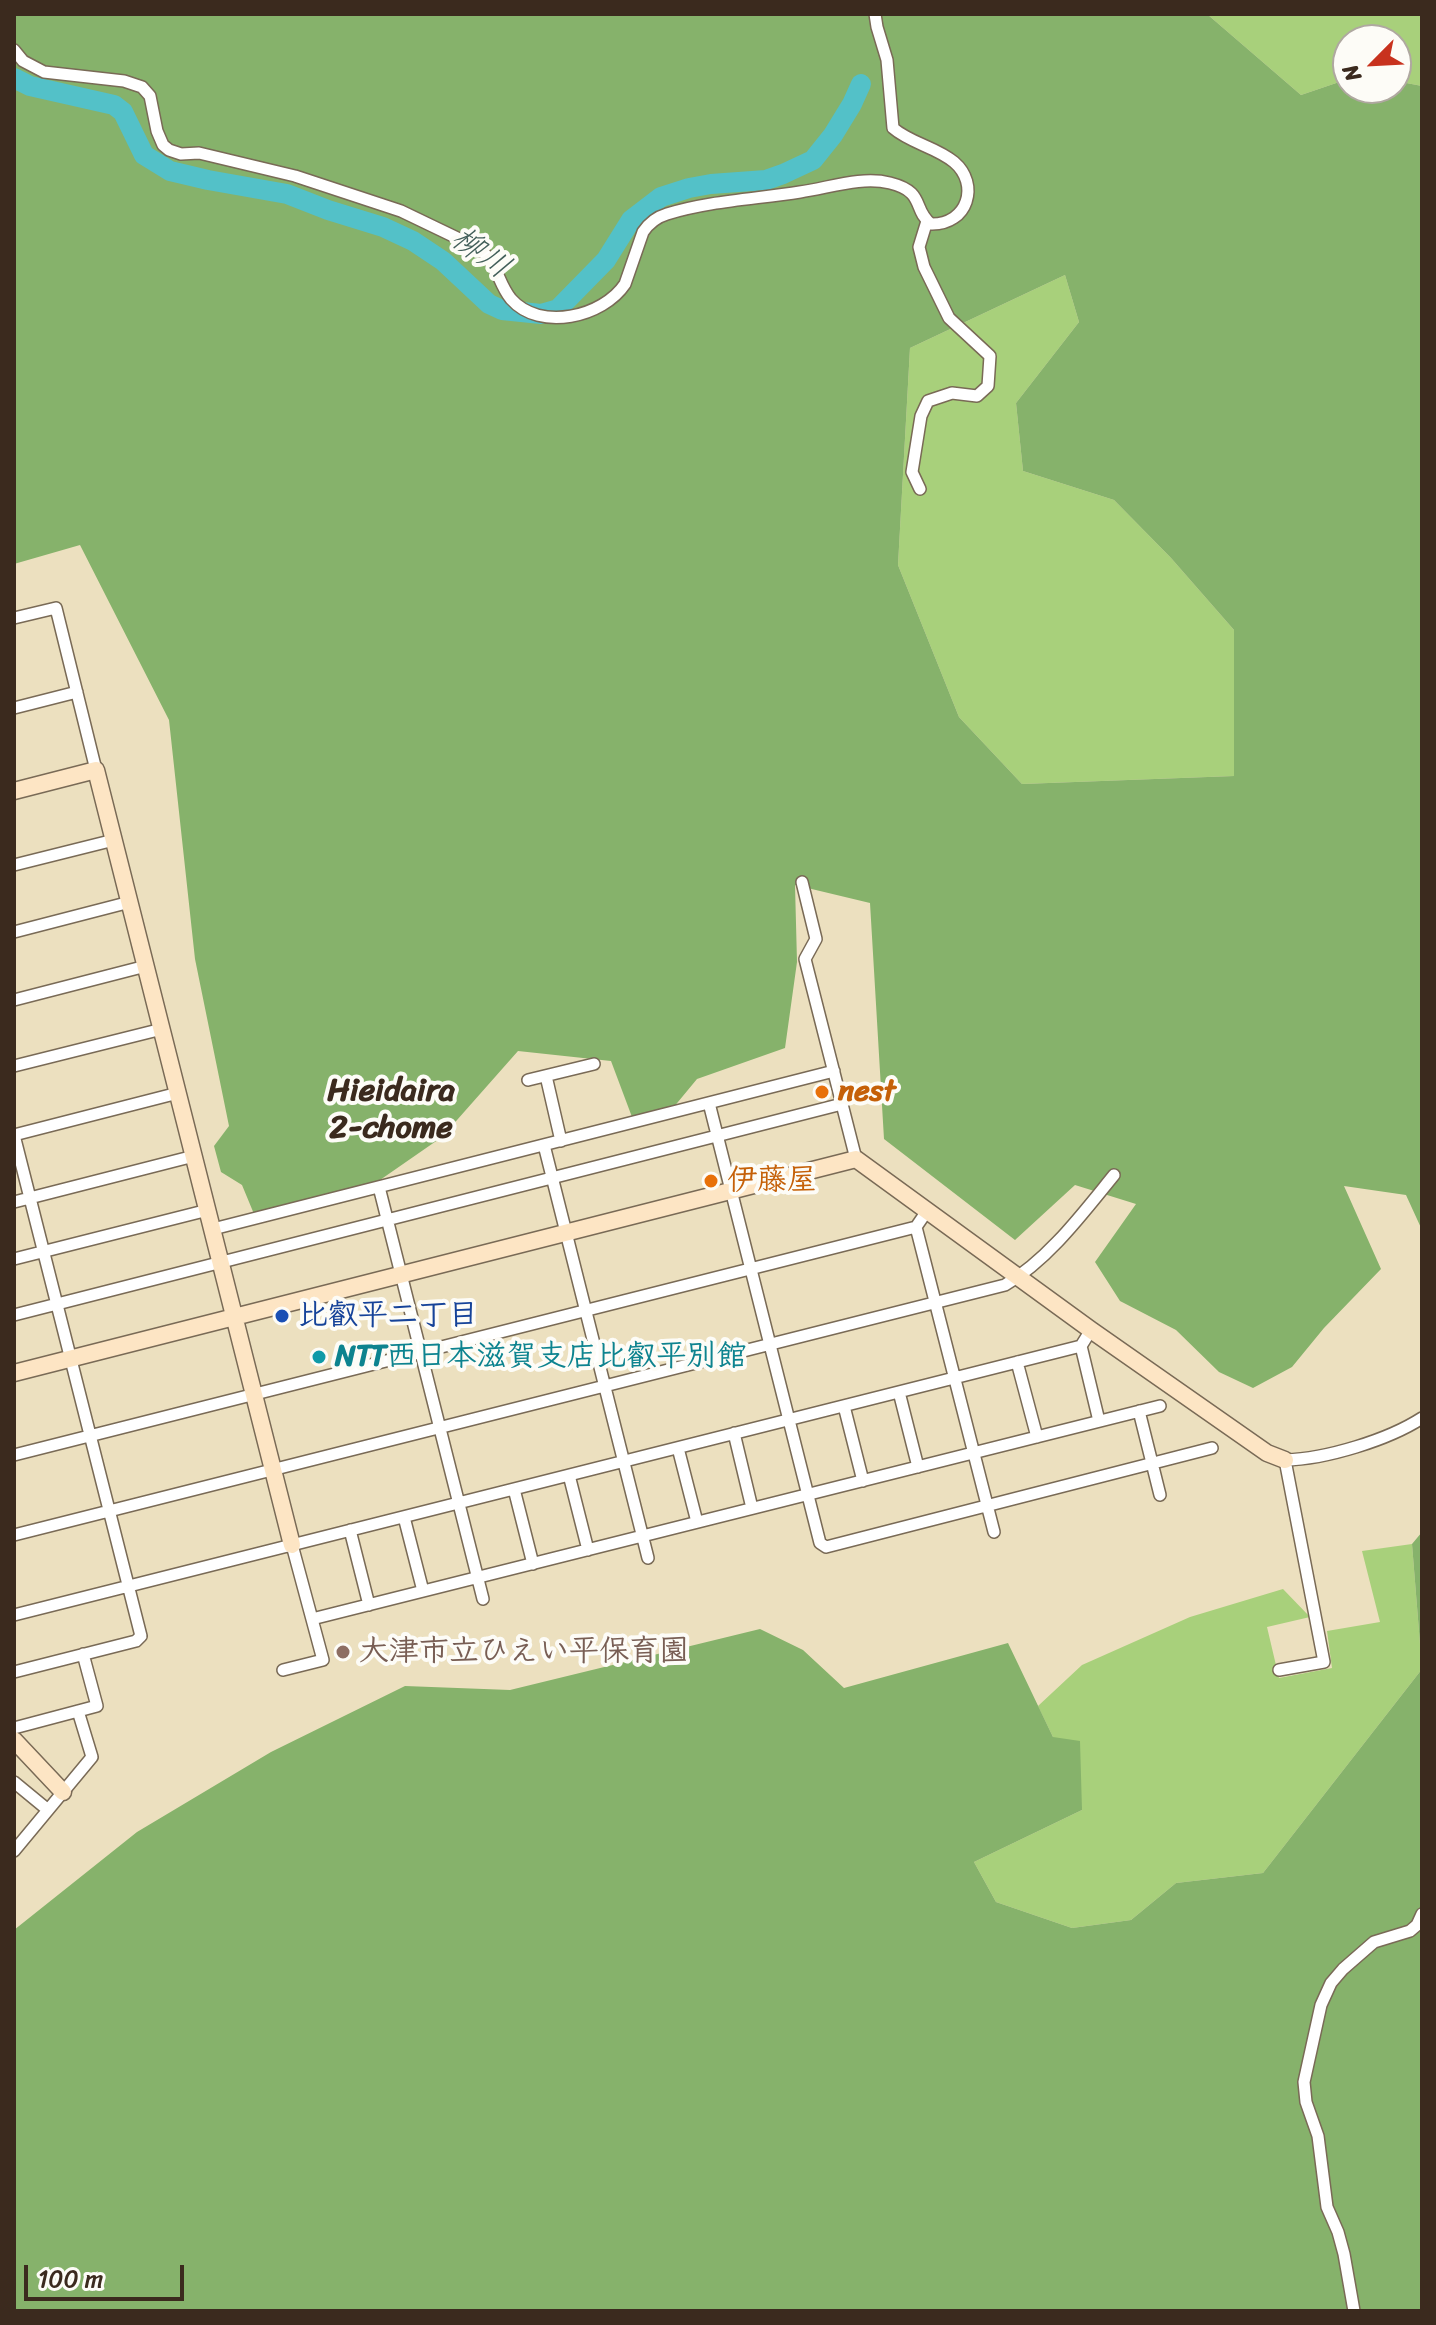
<!DOCTYPE html>
<meta charset="utf-8">
<style>
body{margin:0}
#map{position:relative;width:1436px;height:2325px;overflow:hidden;background:#ece0bf;font-family:Sriracha,sans-serif}
canvas{display:block}
.frame{position:absolute;inset:0;border:16px solid #3b2a1e;pointer-events:none}
.north{position:absolute;left:1332px;top:24px;width:80px;height:80px;box-sizing:border-box;background:#fdfcf7;border:2px solid #afa8a0;border-radius:50%;rotate:246deg;font-size:22px;font-weight:700;line-height:32px;text-align:center;color:#3b2a1e}
.north::after{content:'';display:block;margin:auto;width:28px;height:36px;background:#c8321e;clip-path:polygon(50% 0,100% 100%,50% 72%,0 100%)}
.scale{position:absolute;left:24px;top:2265px;width:160px;height:36px;box-sizing:border-box;border:4px solid #3b2a1e;border-top:0;padding-left:10px;font-size:24px;line-height:28px;white-space:nowrap;color:#3b2a1e;-webkit-text-stroke:6px #fdfcf7;paint-order:stroke}
</style>
<div id="map">
<canvas width="1436" height="2325"></canvas>
<div class="frame"></div>
<div class="north">N</div>
<div class="scale">100 m</div>
</div>
<script>
const c = document.querySelector('canvas').getContext('2d');
c.lineJoin = 'round';
function paint(path, color) {
  c.fillStyle = color;
  c.fill(path, 'evenodd');
}
function stroke(path, color, width, dash) {
  c.strokeStyle = color;
  c.lineWidth = width;
  c.lineCap = dash ? 'butt' : 'round';
  c.setLineDash(dash || []);
  c.stroke(path);
}
function drawText(font, color, halo, rows, align = 'center') {
  c.font = font + ' Sriracha,"Klee One",sans-serif';
  c.lineWidth = 8;
  c.setLineDash([]);
  c.textBaseline = 'middle';
  c.strokeStyle = halo;
  c.fillStyle = color;
  for (const [text, x, y, turn = 0] of rows) {
    c.save();
    c.translate(x, y);
    c.rotate((+turn || 0) * Math.PI / 180);
    c.textAlign = isNaN(turn) ? turn : align;
    if (halo) c.strokeText(text, 0, 0);
    c.fillText(text, 0, 0);
    c.restore();
  }
}
const green = new Path2D(`
 M1207,14H1422V86L1396,81V40H1348V79L1301,95Z
 M1065,275L1079,322L1016,403L1023,471L1114,500L1171,558L1234,630V776L1022,784L959,717L898,565L910,348Z
 M1412,1544L1422,1669L1263,1873L1176,1883L1131,1920L1072,1928L996,1902L974,1862L1082,1810L1053,1737L1038,1706L1082,1665L1190,1617L1283,1589L1310,1617L1267,1627L1279,1678L1332,1668L1327,1631L1380,1622L1362,1551Z`);
const forest = new Path2D(`
 M14,14H1207L1301,95L1348,79V88H1396V81L1422,86V1230L1406,1195L1344,1186L1381,1269L1324,1328L1292,1367L1253,1388L1219,1372L1176,1330L1120,1301L1095,1262L1136,1204L1075,1185L1015,1240L884,1139L870,903L795,885L797,962L785,1048L697,1079L673,1108L632,1117L611,1061L518,1051L442,1137L380,1180L254,1214L242,1185L221,1172L214,1146L229,1126L195,959L169,720L80,545L14,564ZM1065,275L1079,322L1016,403L1023,471L1114,500L1171,558L1234,630V776L1022,784L959,717L898,565L910,348Z
 M1422,1532V2311H14V1930L137,1832L271,1752L405,1686L510,1690L760,1629L803,1650L844,1688L1008,1643L1053,1737L1080,1741L1082,1810L974,1862L996,1902L1072,1928L1131,1920L1176,1883L1263,1873L1422,1669L1412,1544Z`);
const river = new Path2D(`
 M14,78L30,86L114,105L123,112L144,155L170,171L208,180L287,194L328,210L383,227L413,241L443,261L489,304L502,310L541,314L558,309L606,260L631,220L661,197L689,188L711,184L766,180L783,174L813,160L833,135L852,104L861,84`);
const street = new Path2D(`
 M14,50L23,61L44,72L124,81L142,87L150,96L157,131L163,145L169,150L181,154L199,153L295,176L401,211L478,248C498,262 497,282 511,299C540,332 603,317 625,284L643,232C649,223 657,217 667,214C709,201 756,199 800,192C829,188 861,176 890,183C926,192 912,209 931,224C968,225 980,184 954,162C936,147 910,143 893,128L887,60L877,27L875,14
 M920,489L912,472L921,416L928,401L952,393L977,396L988,386L990,356L949,318L924,267L919,247L927,221
 M14,618L56,608L96,770
 M14,708L77,692
 M14,865L114,840
 M802,882L816,939L805,959L856,1159
 M14,932L130,902
 M14,1000L146,966
 M14,1066L162,1029
 M546,1076L561,1141
 M528,1080L594,1064
 M709,1103L820,1543L826,1547L1212,1448
 M14,1135L141,1636L136,1641L14,1672
 M14,1135L178,1093
 M544,1145L648,1558
 M379,1187L483,1599
 M14,1202L194,1156
 M916,1227L994,1532
 M213,1229L834,1071
 M14,1259L208,1210
 M14,1315L842,1104
 M1081,1346L1099,1421
 M1017,1362L1037,1437
 M899,1392L918,1467
 M844,1406L863,1481
 M1139,1411L1160,1495
 M734,1433L752,1508
 M678,1448L697,1522
 M14,1455L916,1227L927,1211
 M569,1475L588,1550
 M514,1489L533,1564
 M404,1517L423,1591
 M350,1530L369,1605
 M14,1535L1005,1285C1048,1260 1083,1213 1114,1175
 M14,1615L1081,1346L1091,1330
 M312,1619L1160,1406
 M283,1670L323,1660L292,1545
 M1279,1670L1324,1662L1285,1460C1326,1459 1388,1440 1422,1418
 M14,1728L97,1706L83,1654
 M14,1782L48,1810
 M14,1851L92,1757L78,1711
 M1354,2311L1344,2254L1338,2232L1327,2207L1318,2136L1306,2102L1304,2082L1321,2005L1331,1983L1343,1969L1374,1942L1410,1931L1417,1925L1422,1914`);
const secondary = new Path2D(`
 M14,791L96,770L292,1545
 M14,1373L856,1159L1091,1330L1267,1453L1285,1460
 M14,1740L63,1792`);
const markers = [
 [822,1092,8,"#e8710a"],
 [711,1181,8,"#e8710a"],
 [282,1316,8,"#1a4fb4"],
 [319,1357,8,"#0f9aa8"],
 [343,1652,8,"#8d6e63"]
];
const foodNames = [
 ["nest",838,1092],
 ["伊藤屋",727,1181]
];
const transitNames = [
 ["比叡平二丁目",298,1316]
];
const cultureNames = [
 ["NTT西日本滋賀支店比叡平別館",335,1357]
];
const educationNames = [
 ["大津市立ひえい平保育園",359,1652]
];
const waterNames = [
 ["柳川",480,254,36]
];
const neighbourhoodNames = [
 ["Hieidaira",391,1092],
 ["2-chome",391,1129]
];
paint(green, '#a8d07b');
paint(forest, '#86b26b');
stroke(river, '#53c1c8', 20);
stroke(street, '#796a56', 14);
stroke(secondary, '#796a56', 19);
stroke(street, '#fff', 11);
stroke(secondary, '#fde5c4', 16);
for (const [x, y, r, color] of markers) {
  const dot = new Path2D();
  dot.arc(x, y, r, 0, 2 * Math.PI);
  c.fillStyle = color;
  c.fill(dot);
  stroke(dot, '#fdfcf7', 3);
}
drawText('bold 30px', '#c56008', '#fdfcf7', foodNames, 'left');
drawText('bold 30px', '#164399', '#fdfcf7', transitNames, 'left');
drawText('bold 30px', '#0d838f', '#fdfcf7', cultureNames, 'left');
drawText('bold 30px', '#785e54', '#fdfcf7', educationNames, 'left');
drawText('italic 32px', '#435f5a', '#fdfcf7', waterNames);
drawText('bold 32px', '#3b2a1e', '#fdfcf7', neighbourhoodNames);
</script>
